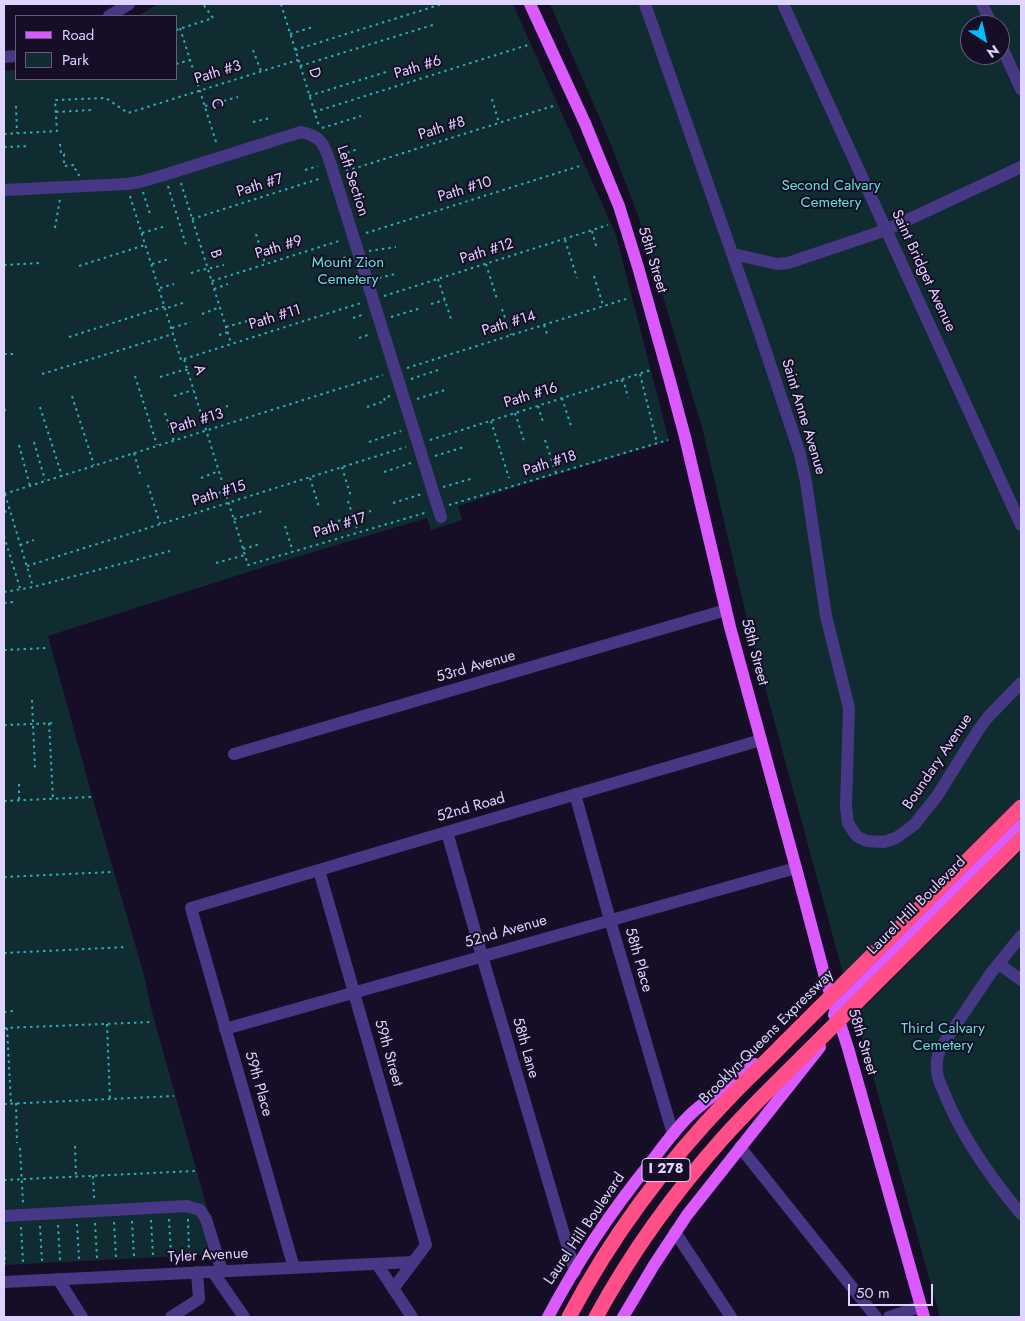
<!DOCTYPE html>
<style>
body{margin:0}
#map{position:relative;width:1025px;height:1321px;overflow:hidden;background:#160e26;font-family:Jost,sans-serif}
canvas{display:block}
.frame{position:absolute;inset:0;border:5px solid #dfd3ff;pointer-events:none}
.legend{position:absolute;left:15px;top:15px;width:162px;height:65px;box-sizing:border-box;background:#160e26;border:1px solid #665d7d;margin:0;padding:6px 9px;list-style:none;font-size:15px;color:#dfd3ff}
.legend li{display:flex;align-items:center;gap:10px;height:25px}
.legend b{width:25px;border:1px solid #665d7d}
.north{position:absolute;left:960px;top:15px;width:50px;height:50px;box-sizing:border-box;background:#160e26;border:1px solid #665d7d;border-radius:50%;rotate:145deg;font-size:14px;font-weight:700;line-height:20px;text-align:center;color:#dfd3ff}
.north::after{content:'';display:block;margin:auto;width:18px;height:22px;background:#00befe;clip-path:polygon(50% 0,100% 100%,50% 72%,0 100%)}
.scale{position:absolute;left:848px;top:1284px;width:85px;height:22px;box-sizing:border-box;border:2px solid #dfd3ff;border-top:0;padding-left:6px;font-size:15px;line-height:18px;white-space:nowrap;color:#dfd3ff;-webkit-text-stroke:4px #160e26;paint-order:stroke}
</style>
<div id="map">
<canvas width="1025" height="1321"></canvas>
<div class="frame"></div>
<ul class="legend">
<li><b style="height:6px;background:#da5aff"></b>Road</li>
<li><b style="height:14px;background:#112c30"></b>Park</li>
</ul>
<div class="north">N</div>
<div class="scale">50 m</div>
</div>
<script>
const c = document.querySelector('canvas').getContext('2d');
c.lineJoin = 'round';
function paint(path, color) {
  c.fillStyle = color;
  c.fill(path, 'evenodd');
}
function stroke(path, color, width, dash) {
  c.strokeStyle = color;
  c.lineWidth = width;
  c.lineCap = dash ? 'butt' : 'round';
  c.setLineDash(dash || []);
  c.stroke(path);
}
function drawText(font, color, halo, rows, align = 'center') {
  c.font = font + ' Jost,sans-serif';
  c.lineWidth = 4;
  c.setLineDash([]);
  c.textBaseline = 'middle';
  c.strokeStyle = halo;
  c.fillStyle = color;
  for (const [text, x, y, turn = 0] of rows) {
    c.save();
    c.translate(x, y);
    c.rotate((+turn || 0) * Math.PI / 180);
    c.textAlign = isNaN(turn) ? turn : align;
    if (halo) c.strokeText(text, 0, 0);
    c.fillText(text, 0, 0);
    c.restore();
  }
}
const green = new Path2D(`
 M158,4H513L616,235L669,441L525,484L458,506L462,520L431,530L427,518L270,565L48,636L96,810L144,975L152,1012L220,1254L4,1265V71L16,70V79H176V16H138Z
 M550,4H1021V800L844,977L749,628L703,431L656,273L639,218L610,142ZM970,25H1000V55H970Z
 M1021,851V1317H940L856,1015Z`);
const path = new Path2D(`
 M281,4L319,126
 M180,28L217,145
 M176,30L213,18L203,4
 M290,34L313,27
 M253,50L261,71
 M295,50L442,4
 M176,64L190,60
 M300,66L436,24
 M309,96L389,71
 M492,99L499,123
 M16,106L17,133
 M205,106L238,97
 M56,112L91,110
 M314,112L528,45
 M253,122L270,118
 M322,128L361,116
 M4,134L57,131L55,100L106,98L128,113L298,60
 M60,144L61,154H64V166L74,165V168L78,172L79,176
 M4,147L30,146
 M341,155L358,149
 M305,170L318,166
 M346,171L556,105
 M181,183L231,343
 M168,186L186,245
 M143,192L150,214
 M130,196L181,360L184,359L248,565L428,512
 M192,219L322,178
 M55,228L60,199
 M592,231L597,249
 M142,233L166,226
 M366,233L583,165
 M256,234L264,260V265
 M565,240L577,278
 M369,251L396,247
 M337,260L347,257
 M152,264L169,259
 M486,264L497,299
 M4,265L39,263
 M79,266L145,245
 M191,273C202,269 213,268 224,265
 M594,276L603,305
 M379,278L395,274
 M438,279L451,319
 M212,281L342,240
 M160,288L174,284
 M214,289L228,284
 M384,296L608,225
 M431,304L445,300
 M502,309L511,335
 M202,314L220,307
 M391,317L421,308
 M353,318L365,314
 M544,325L548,337
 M226,327L247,321
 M172,328L191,322
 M219,335L228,332
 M69,337L163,307L167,308L186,302
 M359,338L371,334
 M4,354H16
 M184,359L361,303
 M407,368L629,298
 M42,374L173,334
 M640,374L657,443
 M135,376L157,445
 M160,377L183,370H188
 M411,379L438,370
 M621,380L624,382L628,398
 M72,396L94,465
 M174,396L193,390
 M562,398L571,426
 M417,399L448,389
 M538,406L543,422
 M40,407L62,476
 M367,407L385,401L384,398L390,396
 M4,409L6,411
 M165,413L174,441
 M515,413L525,444
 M201,414L228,406
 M491,421L509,478
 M430,440L651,370
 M545,440L556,473
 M34,442L45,480
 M369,442L401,431
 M19,445L30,486
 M134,453L140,474
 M435,456L464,447
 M342,467L351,497
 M384,472L411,463
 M201,478L219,471
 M310,478L319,507
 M148,485L160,524
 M443,487L474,478
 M4,494L383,375
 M5,494L33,587
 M194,501L225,491
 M348,501L358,532
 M393,503L422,494
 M449,505L668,440
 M4,512L10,510
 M234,519L263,511
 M338,521L371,511
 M285,526L293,552
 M4,536L20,588
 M20,545L34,540
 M243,549L260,544
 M216,563L245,555
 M27,566L406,447
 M4,592L33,587L170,551
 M4,603L13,602
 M4,650L47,648
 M32,700L35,769
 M49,723L53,798
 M4,725L56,723
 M19,784V800
 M4,801L91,797
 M4,877L111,872
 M4,953L127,947
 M4,1012L14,1011
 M107,1024L110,1099
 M4,1028L152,1022
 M7,1028L11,1103
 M16,1103L17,1143
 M4,1104L174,1096
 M75,1146L76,1176
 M20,1148L23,1203
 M93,1176L94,1198
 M4,1180L195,1171
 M169,1219L171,1254
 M188,1219L189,1252
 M151,1220L153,1255
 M132,1221L134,1256
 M114,1222L116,1257
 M95,1223L97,1258
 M77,1224L79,1259
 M58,1225L60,1260
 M40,1226L42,1261
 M21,1227L23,1262
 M4,1244L5,1264`);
const minor = new Path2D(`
 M645,4L756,322L800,454L806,482L826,616L849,708L846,807L848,823L855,834L858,837L867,841L884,842L896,838L914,825L937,796L979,729L988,717L1021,683
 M783,4L1021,525
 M982,4L992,25
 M109,16L129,4
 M1000,43L1021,89
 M4,57L16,56
 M4,190L127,184L140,182L164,175L301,132C321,136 324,144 330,162L441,517
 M733,254L777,264L788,263L886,230L1021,167
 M234,754L726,610
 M575,794L610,920L673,1134
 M447,832L482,956L575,1272
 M319,870L426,1245L393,1289
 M1021,936L991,973L943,1044C938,1052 936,1061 937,1070C937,1079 942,1087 945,1095C963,1139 991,1178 1021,1214
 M999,964L1021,980
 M225,1029L796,868
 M740,1147L876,1317
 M4,1216L187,1206L200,1210L206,1219L222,1271
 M675,1232L731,1317
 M377,1264L412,1317
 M294,1268L191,908L447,832L761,740
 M213,1272L244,1317
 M58,1279L82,1317
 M4,1282L413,1262
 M171,1317L199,1299L197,1272
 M889,1317L920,1307`);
const major = new Path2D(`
 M530,4L585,123L598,155L619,206L638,267L668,374L685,437L730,627L796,868L826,981L848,1048L924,1317
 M834,1015L836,1010L1021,825
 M548,1317C576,1264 613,1209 651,1162C664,1145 677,1127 692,1113C712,1095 735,1080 755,1064
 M623,1317L654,1265L687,1215L820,1047`);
const highway = new Path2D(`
 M569,1317C611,1237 667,1162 730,1097C748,1078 768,1060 786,1041
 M596,1317C631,1253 674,1193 723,1138C748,1110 776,1083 802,1057`);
const highwayBridge = new Path2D(`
 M786,1041L1021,807
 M802,1057L1021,839`);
const shields = [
 [666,1170,48]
];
const shieldNames = [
 ["I 278",666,1170]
];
const streetNames = [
 ["Path #6",418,68,-17],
 ["Path #3",218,73,-17],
 ["D",314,73,73],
 ["C",216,104,72],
 ["Path #8",442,129,-17],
 ["Left Section",352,181,72],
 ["Path #7",260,186,-17],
 ["Path #10",465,190,-17],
 ["Path #9",279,248,-17],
 ["Path #12",487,252,-17],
 ["B",215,254,72],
 ["58th Street",652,260,73],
 ["Saint Bridget Avenue",923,271,65],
 ["Path #11",275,318,-17],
 ["Path #14",509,324,-17],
 ["A",199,370,73],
 ["Path #16",531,396,-17],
 ["Saint Anne Avenue",803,417,73],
 ["Path #13",197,422,-17],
 ["Path #18",550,464,-17],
 ["Path #15",219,494,-17],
 ["Path #17",340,526,-17],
 ["58th Street",754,652,75],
 ["53rd Avenue",476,667,-16],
 ["Boundary Avenue",938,762,-56],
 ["52nd Road",471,808,-16],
 ["Laurel Hill Boulevard",917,906,-45],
 ["52nd Avenue",506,932,-16],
 ["58th Place",638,960,74],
 ["Brooklyn-Queens Expressway",767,1037,-45],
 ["58th Street",862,1042,73],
 ["58th Lane",525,1048,74],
 ["59th Street",388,1053,74],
 ["59th Place",258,1084,74],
 ["Laurel Hill Boulevard",585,1229,-56],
 ["Tyler Avenue",208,1256,-3]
];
const parkNames = [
 ["Second Calvary",831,186],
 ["Cemetery",831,203],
 ["Mount Zion",348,263],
 ["Cemetery",348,280],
 ["Third Calvary",943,1029],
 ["Cemetery",943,1046]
];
paint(green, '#112c30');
stroke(path, '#2cadba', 2, [2.5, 4]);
stroke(minor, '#473886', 12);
stroke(major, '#da5aff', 12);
stroke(highway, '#ff4e88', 15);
stroke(highwayBridge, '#ff4e88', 15);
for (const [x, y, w] of shields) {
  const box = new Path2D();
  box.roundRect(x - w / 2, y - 11.5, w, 23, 4);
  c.fillStyle = '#160e26';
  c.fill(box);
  stroke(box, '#dfd3ff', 1);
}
drawText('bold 14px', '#dfd3ff', null, shieldNames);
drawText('15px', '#dfd3ff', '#160e26', streetNames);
drawText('15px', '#5be3d6', '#160e26', parkNames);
</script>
